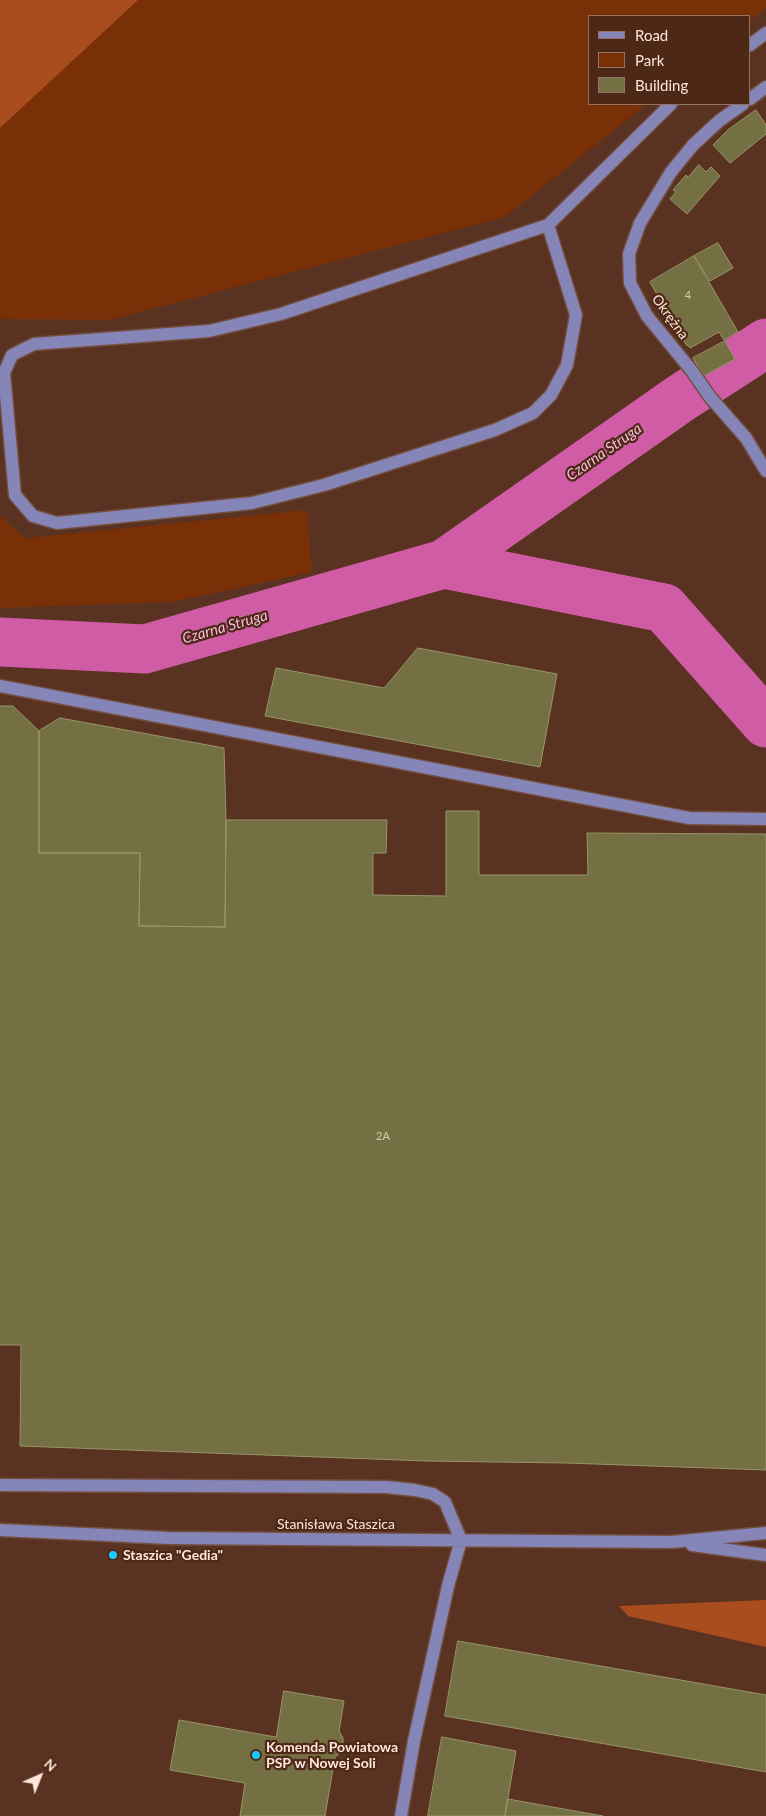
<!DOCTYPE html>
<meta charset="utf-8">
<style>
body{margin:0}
#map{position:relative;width:766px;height:1816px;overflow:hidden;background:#593221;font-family:Lato,sans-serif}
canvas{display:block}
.legend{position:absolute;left:588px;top:15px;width:162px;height:90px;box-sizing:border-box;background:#4e2817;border:1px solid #947365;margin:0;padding:6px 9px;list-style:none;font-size:15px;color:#fee4da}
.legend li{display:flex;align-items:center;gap:10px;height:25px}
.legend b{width:25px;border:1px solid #947365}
.north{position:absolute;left:15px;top:1751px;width:50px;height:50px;-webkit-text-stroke:4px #4e2817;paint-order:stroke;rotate:44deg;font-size:14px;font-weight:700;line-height:20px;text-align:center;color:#fee4da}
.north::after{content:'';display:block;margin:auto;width:18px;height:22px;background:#fee4da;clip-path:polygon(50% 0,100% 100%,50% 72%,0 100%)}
</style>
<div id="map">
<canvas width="766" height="1816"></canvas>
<ul class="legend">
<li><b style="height:6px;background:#8585b7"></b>Road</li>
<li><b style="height:14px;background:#7a3006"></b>Park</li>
<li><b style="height:14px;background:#747044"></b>Building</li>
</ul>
<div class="north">N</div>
</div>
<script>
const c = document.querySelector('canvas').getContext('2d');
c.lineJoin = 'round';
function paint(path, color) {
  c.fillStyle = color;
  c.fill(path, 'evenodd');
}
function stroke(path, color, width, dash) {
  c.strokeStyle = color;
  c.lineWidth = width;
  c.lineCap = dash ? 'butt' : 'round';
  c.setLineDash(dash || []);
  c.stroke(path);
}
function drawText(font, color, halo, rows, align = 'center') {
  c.font = font + ' Lato,sans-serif';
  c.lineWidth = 4.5;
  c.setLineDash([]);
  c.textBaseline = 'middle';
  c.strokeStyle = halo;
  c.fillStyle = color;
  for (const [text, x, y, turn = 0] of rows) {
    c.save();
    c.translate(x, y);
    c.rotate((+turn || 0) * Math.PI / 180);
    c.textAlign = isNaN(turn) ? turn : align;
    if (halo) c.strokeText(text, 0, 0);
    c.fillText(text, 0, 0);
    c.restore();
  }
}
const green = new Path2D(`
 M136,0H766V8L750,21V16H590V104H647L505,217L109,320L0,319V128Z
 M307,510L312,572L172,602L0,608V516L25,538Z`);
const forest = new Path2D(`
 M0,0H138L0,128Z
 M766,1600V1647L628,1616L619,1606Z`);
const river = new Path2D(`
 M444,564L664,608L766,723
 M0,642L145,649L444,564L681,398L766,343`);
const building = new Path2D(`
 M756,110L766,125V134L730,163L713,145L728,130Z
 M699,165L706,172L711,167L720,176L687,214L670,199L676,192L673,190L686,175L688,177Z
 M718,243L733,268L710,281L694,256Z
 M694,256L738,332L724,340L719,332L690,348L688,345L687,346L672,321L668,323L662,311L665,309L650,282Z
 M725,341L735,359L704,376L693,358Z
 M418,648L557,674L540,767L265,716L276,668L384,688Z
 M0,706H13L39,731V853H140L139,926L225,927L226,820H387L386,853H373V895L446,896V811H479V875H588L587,833L766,834V1470L566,1463L427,1461L20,1446L21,1345H0Z
 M60,718L224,748L226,820L225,927L139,926L140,853H39V731Z
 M458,1641L766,1695V1772L445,1716Z
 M284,1691L344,1701L339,1731L343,1738V1744L340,1753L335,1757L325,1816H240L245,1783L170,1770L179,1720L276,1737Z
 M442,1737L516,1751L505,1816H428Z
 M508,1799L603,1816H505Z`);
const minor = new Path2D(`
 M750,45L766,33
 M750,99L766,87
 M743,104L719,121L693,145L671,172L640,223L629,254L630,283L647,316L692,371L710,397L746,438L766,471
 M548,225L576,315L567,365L551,395L533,413L495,430L324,485L252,503L57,523L33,516L15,495L4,373L12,355L34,344L209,331L281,314L548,225L671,104
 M0,686L689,818L766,819
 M0,1485L386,1487L415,1490L433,1494L445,1502L461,1540L448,1586L414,1741L401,1816
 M0,1530L169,1538L672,1542L766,1533
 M692,1545L766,1555`);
const markers = [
 [113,1555,5,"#16cafb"],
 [256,1755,5,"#16cafb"]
];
const numberNames = [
 ["4",688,295],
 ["2A",383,1136]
];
const streetNames = [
 ["Okrężna",670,317,54],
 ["Stanisława Staszica",336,1524]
];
const poiNames = [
 ["Staszica \"Gedia\"",123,1555],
 ["Komenda Powiatowa",266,1747],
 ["PSP w Nowej Soli",266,1763]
];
const waterNames = [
 ["Czarna Struga",604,452,-35],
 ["Czarna Struga",225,627,-16]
];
paint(green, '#7a3006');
paint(forest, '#a94c1e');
stroke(river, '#d05ca5', 49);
paint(building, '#747044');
stroke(building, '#989568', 1);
stroke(minor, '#734e3f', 15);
stroke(minor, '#8585b7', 12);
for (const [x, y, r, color] of markers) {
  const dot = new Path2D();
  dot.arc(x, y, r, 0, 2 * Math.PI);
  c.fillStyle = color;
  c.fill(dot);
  stroke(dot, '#4e2817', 2);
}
drawText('11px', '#dcc7b4', null, numberNames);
drawText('14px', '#fee4da', '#4e2817', streetNames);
drawText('bold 14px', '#fee4da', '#4e2817', poiNames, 'left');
drawText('italic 15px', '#f6bbdc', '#4e2817', waterNames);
</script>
